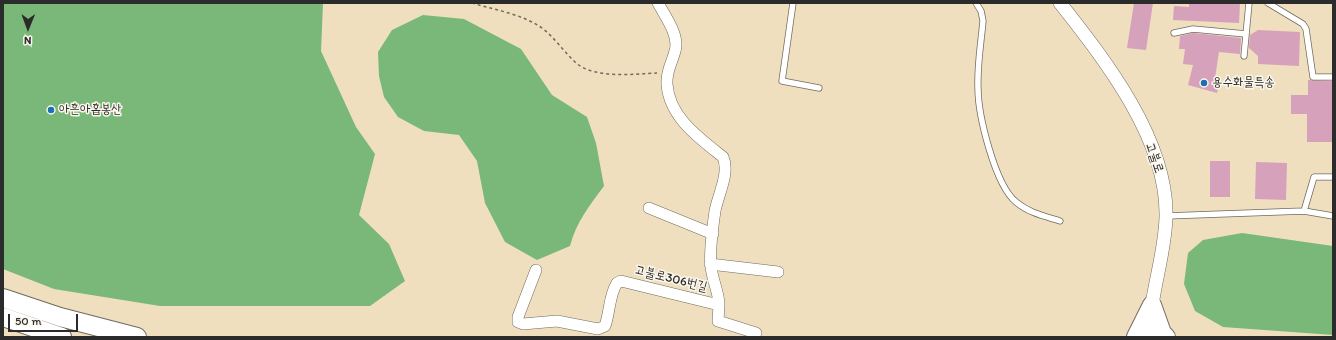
<!DOCTYPE html>
<meta charset="utf-8">
<style>
body{margin:0}
#map{position:relative;width:1336px;height:340px;overflow:hidden;background:#efdfbf;font-family:Itim,sans-serif}
canvas{display:block}
.frame{position:absolute;inset:0;border:4px solid #2b2b2b;pointer-events:none}
.north{position:absolute;left:8px;top:8px;width:40px;height:40px;-webkit-text-stroke:3px #fbf7ec;paint-order:stroke;rotate:181deg;font-size:11px;font-weight:700;line-height:16px;text-align:center;color:#2b2b2b}
.north::after{content:'';display:block;margin:auto;width:14px;height:18px;background:#2b2b2b;clip-path:polygon(50% 0,100% 100%,50% 72%,0 100%)}
.scale{position:absolute;left:8px;top:314px;width:70px;height:18px;box-sizing:border-box;border:2px solid #2b2b2b;border-top:0;padding-left:5px;font-size:12px;line-height:14px;white-space:nowrap;color:#2b2b2b;-webkit-text-stroke:3px #fbf7ec;paint-order:stroke}
</style>
<div id="map">
<canvas width="1336" height="340"></canvas>
<div class="frame"></div>
<div class="north">N</div>
<div class="scale">50 m</div>
</div>
<script>
const c = document.querySelector('canvas').getContext('2d');
c.lineJoin = 'round';
function paint(path, color) {
  c.fillStyle = color;
  c.fill(path, 'evenodd');
}
function stroke(path, color, width, dash) {
  c.strokeStyle = color;
  c.lineWidth = width;
  c.lineCap = dash ? 'butt' : 'round';
  c.setLineDash(dash || []);
  c.stroke(path);
}
function drawText(font, color, halo, rows, align = 'center') {
  c.font = font + ' Itim,"Poor Story",sans-serif';
  c.lineWidth = 3;
  c.setLineDash([]);
  c.textBaseline = 'middle';
  c.strokeStyle = halo;
  c.fillStyle = color;
  for (const [text, x, y, turn = 0] of rows) {
    c.save();
    c.translate(x, y);
    c.rotate((+turn || 0) * Math.PI / 180);
    c.textAlign = isNaN(turn) ? turn : align;
    if (halo) c.strokeText(text, 0, 0);
    c.fillText(text, 0, 0);
    c.restore();
  }
}
const forest = new Path2D(`
 M3,3H323L321,51L356,127L375,154L359,215L389,244L405,281L370,306H160L54,289L3,269Z
 M423,15L464,19L521,49L552,95L587,117L596,143L604,186C590,205 576,222 570,246L537,260L505,242L485,203L477,161L459,135L424,131L398,117L384,97L379,76L378,52L392,30Z
 M1242,233L1333,246V335L1223,327L1195,311L1184,284L1188,253L1203,240Z`);
const building = new Path2D(`
 M1134,3H1153L1146,50L1127,48Z
 M1189,3H1240L1239,23L1173,20L1174,6L1189,7Z
 M1258,30L1300,32L1299,66L1258,64V56L1249,48L1250,35Z
 M1193,33L1241,38L1240,54L1219,52L1215,78L1220,79L1217,93L1188,85L1193,65L1183,64L1185,49H1179L1180,36Z
 M1308,80L1333,81V142H1307V114H1291V95H1308Z
 M1210,161H1230V197H1210Z
 M1256,162L1287,163L1286,200L1255,199Z`);
const path = new Path2D(`
 M472,3C495,10 522,14 542,28C555,38 564,52 576,63C595,79 634,74 657,73`);
const service = new Path2D(`
 M793,3L782,81L819,88
 M976,3L981,11L983,21C981,43 977,66 978,88C978,115 995,185 1016,202C1029,213 1044,216 1060,221
 M1268,3L1303,24L1306,29L1313,77H1333
 M1174,33L1193,29L1246,34
 M1244,56L1249,3
 M1304,211L1314,177H1333
 M1166,216L1304,211L1333,216`);
const minor = new Path2D(`
 M649,208L713,234
 M710,264L778,272
 M536,270L518,317V322L523,324L557,321L598,329L605,326C610,312 609,295 617,283L621,281L719,305C719,292 712,280 711,266C709,253 713,225 715,211C718,195 730,173 723,157C699,138 669,117 667,84C666,71 672,63 675,51C680,36 665,16 658,3
 M719,305L718,321L756,333`);
const tertiary = new Path2D(`
 M1060,3C1105,60 1168,140 1166,217C1165,257 1149,297 1149,337`);
const trunk = new Path2D(`
 M3,298L60,317L137,337
 M1152,305L1162,333L1166,337
 M3,317L62,337
 M1136,337L1152,305`);
const markers = [
 [1204,83,4,"#1f6fb2"],
 [51,110,4,"#1f6fb2"]
];
const poiNames = [
 ["용수화물특송",1212,83],
 ["아흔아홉봉산",59,110]
];
const streetNames = [
 ["고불로",1154,158,71],
 ["고불로306번길",671,279,14]
];
paint(forest, '#79b878');
paint(building, '#d6a1ba');
stroke(service, '#706a5f', 7);
stroke(minor, '#706a5f', 12);
stroke(tertiary, '#706a5f', 14);
stroke(trunk, '#706a5f', 20);
stroke(path, '#706a5f', 1.5, [3, 3]);
stroke(service, '#fff', 5.5);
stroke(minor, '#fff', 11);
stroke(tertiary, '#fff', 13);
stroke(trunk, '#fff', 18);
for (const [x, y, r, color] of markers) {
  const dot = new Path2D();
  dot.arc(x, y, r, 0, 2 * Math.PI);
  c.fillStyle = color;
  c.fill(dot);
  stroke(dot, '#fbf7ec', 1.5);
}
drawText('13px', '#2b2b2b', '#fbf7ec', poiNames, 'left');
drawText('13px', '#2b2b2b', '#fbf7ec', streetNames);
</script>
